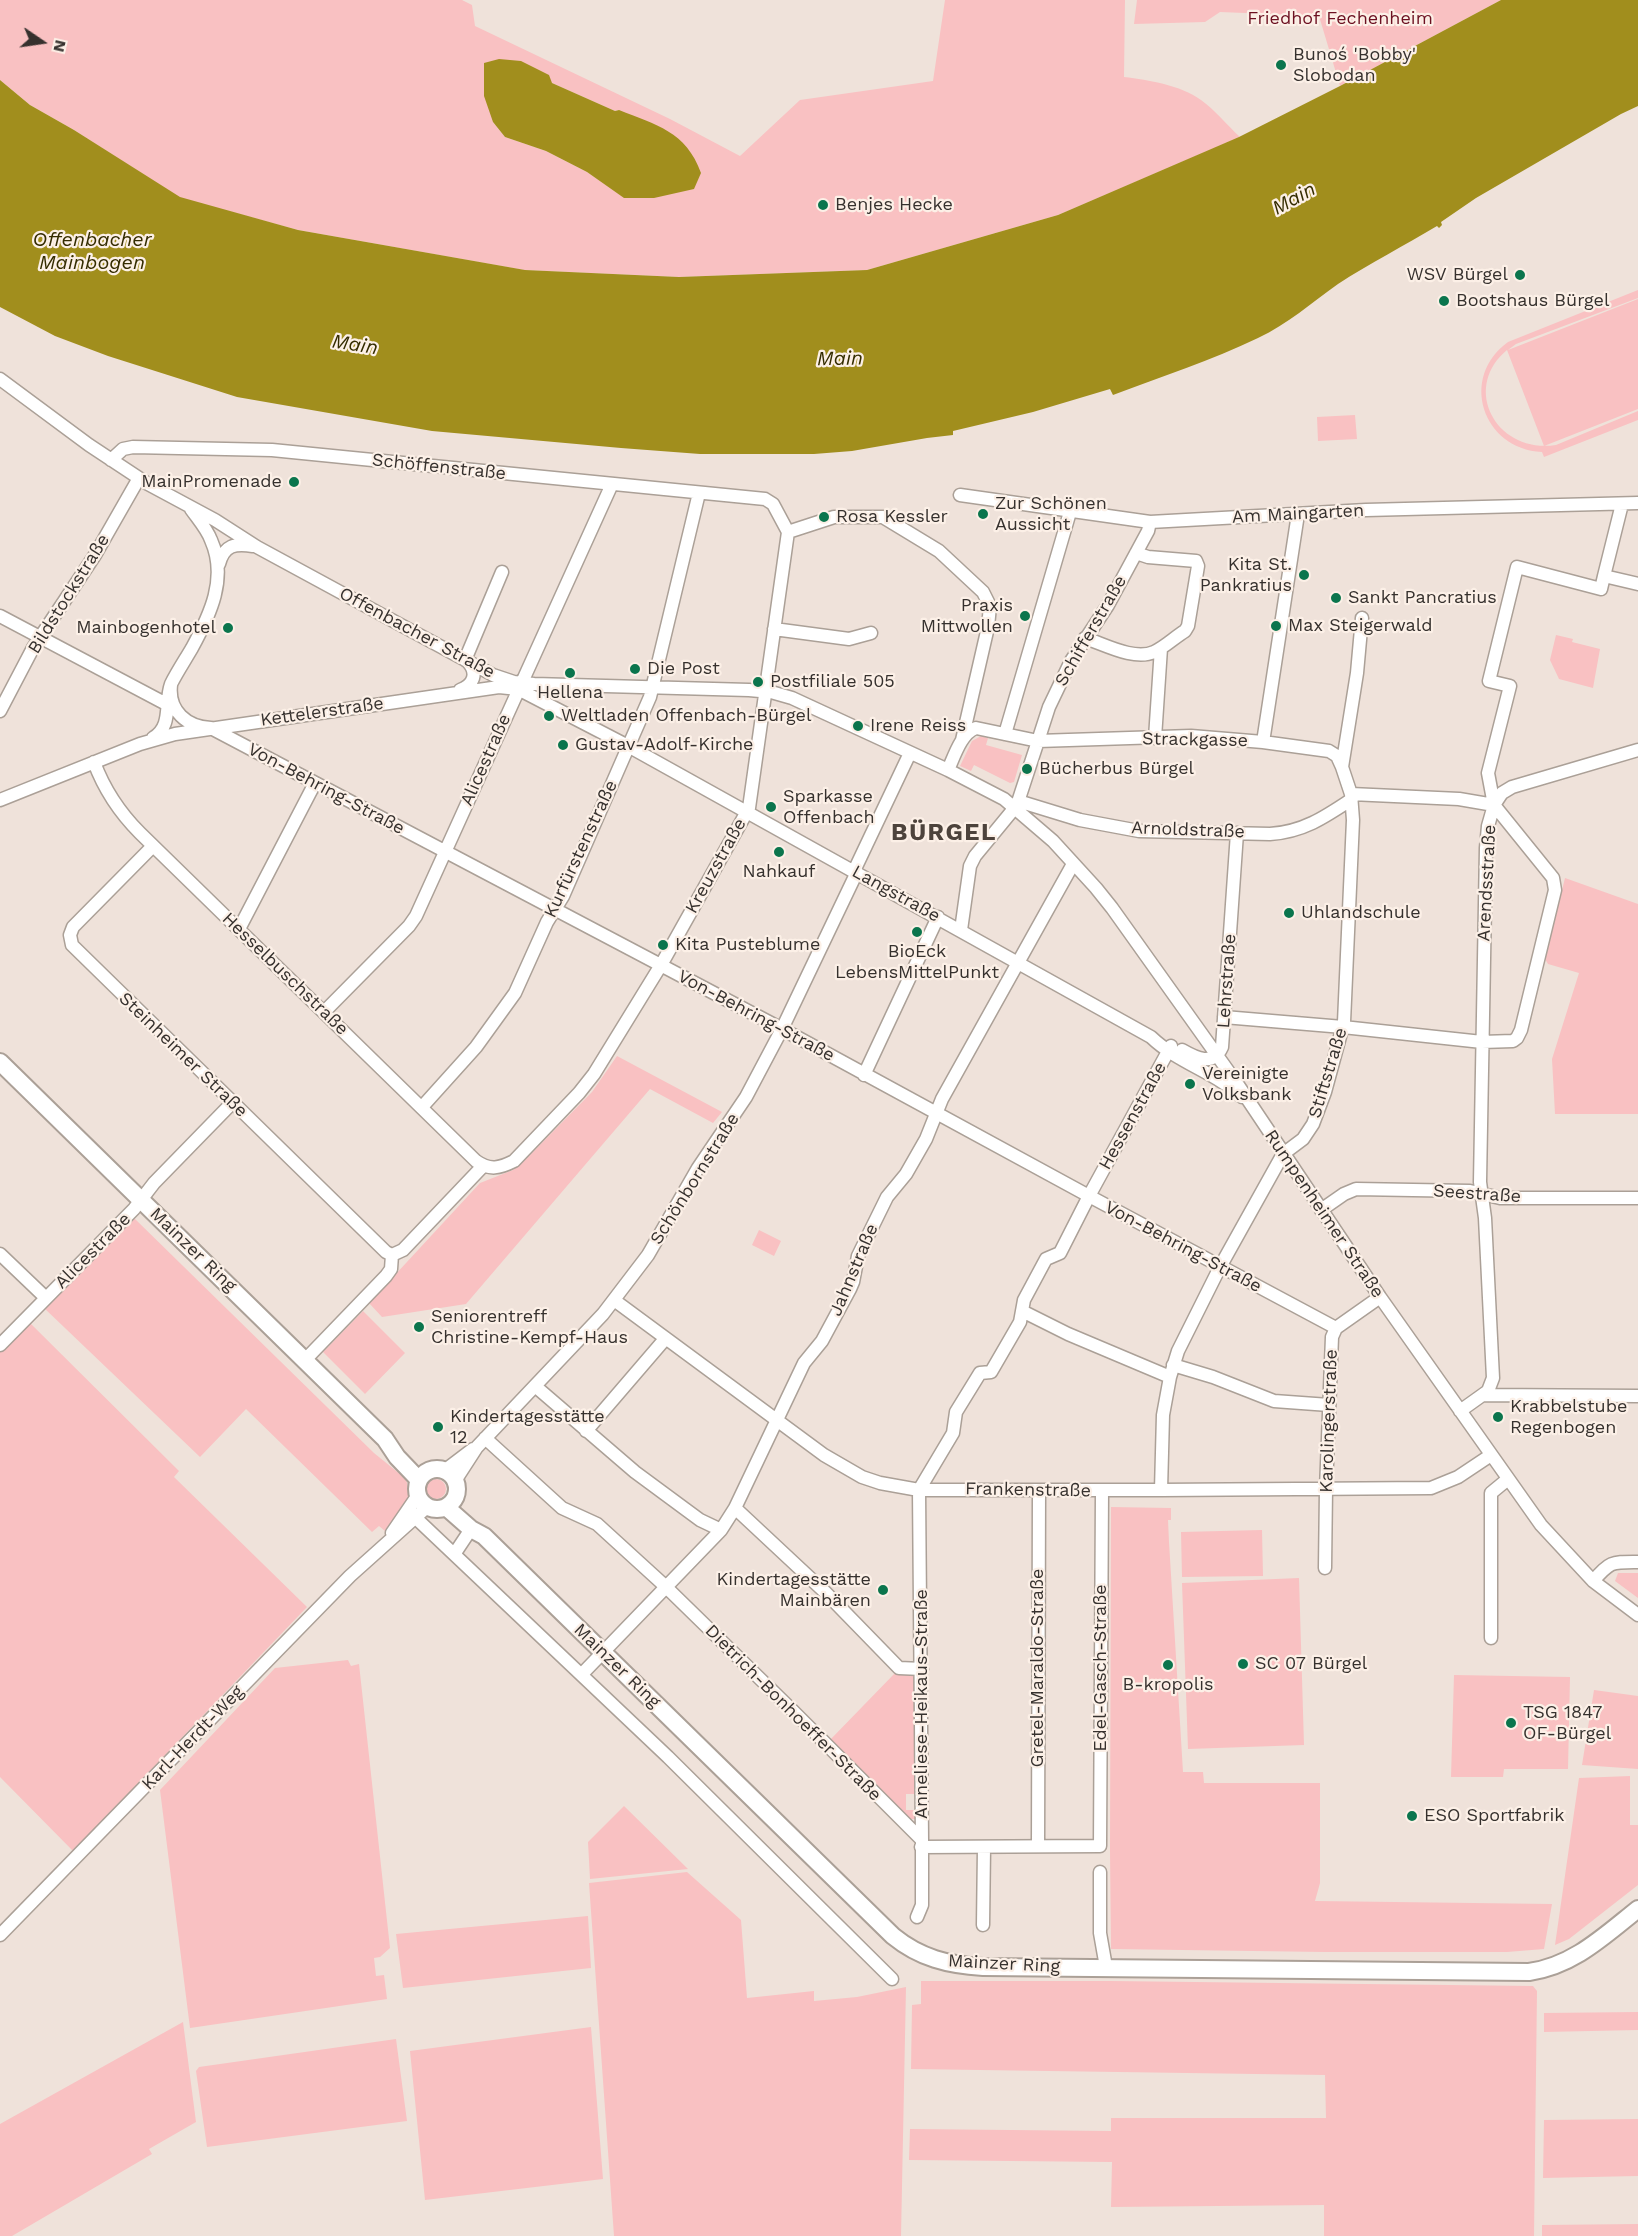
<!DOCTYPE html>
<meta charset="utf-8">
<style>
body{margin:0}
#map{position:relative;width:1638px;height:2236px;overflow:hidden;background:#efe2da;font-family:"Work Sans",sans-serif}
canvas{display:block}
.north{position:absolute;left:12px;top:12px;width:60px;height:60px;-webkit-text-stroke:4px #fcf0e7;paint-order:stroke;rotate:103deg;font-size:16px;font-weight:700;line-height:24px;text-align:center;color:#36312e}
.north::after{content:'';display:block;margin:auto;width:21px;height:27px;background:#36312e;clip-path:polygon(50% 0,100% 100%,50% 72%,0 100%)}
</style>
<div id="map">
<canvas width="1638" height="2236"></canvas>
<div class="north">N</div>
</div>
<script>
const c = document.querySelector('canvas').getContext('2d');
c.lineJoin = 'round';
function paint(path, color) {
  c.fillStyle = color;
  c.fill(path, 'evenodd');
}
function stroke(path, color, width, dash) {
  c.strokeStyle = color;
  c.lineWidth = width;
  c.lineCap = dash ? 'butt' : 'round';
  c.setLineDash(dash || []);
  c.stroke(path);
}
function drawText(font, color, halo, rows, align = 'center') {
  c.font = font + ' "Work Sans",sans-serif';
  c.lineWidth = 4.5;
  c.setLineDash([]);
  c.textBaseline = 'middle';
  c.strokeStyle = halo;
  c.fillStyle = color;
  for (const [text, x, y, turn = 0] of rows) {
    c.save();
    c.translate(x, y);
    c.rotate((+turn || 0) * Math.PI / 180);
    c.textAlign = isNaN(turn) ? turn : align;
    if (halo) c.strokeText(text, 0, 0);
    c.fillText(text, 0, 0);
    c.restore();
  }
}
const green = new Path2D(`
 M0,0H462L472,5L475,26L670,119L740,156L800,100L933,81L945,0H1125L1124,77C1149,80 1180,85 1201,100C1215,110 1227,125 1240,137L1058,215L867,270L679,277L524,270L298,230L180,198L74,130L30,105L0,80ZM552,83L615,111L619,110L625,198L587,172L546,151L505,137L493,122Z
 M1137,0H1501L1340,86L1319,16L1220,12L1205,22L1134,24Z
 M1638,290V298L1516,344L1508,350L1638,299V409L1544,446L1507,350C1461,388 1496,454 1556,445L1638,411V420L1544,457L1542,452C1482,449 1459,377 1508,342Z
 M1355,415L1357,439L1318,441L1317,417Z
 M1556,635L1573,639L1572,642L1600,649L1593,688L1559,679L1550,660Z
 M981,736L988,738L986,745L1022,755L1014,782L1010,783L974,765L971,771L960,766L972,741Z
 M1565,878L1638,904V1114H1555L1552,1059L1579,973L1548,964L1545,959Z
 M617,1056L722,1112L713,1123L650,1089L466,1304L382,1317L369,1303L480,1183L513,1170L523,1162L592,1092Z
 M134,1218L374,1453L406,1479L410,1495L385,1531L379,1526L372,1532L246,1409L200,1457L43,1307Z
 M759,1230L781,1241L774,1256L752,1245Z
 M363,1311L405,1353L365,1394L323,1352Z
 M29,1322L179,1471L174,1477L307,1607L73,1851L0,1777V1351Z
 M426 1489a10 10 0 1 1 20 0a10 10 0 1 1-20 0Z
 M1111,1507L1171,1508V1520H1168L1169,1542L1183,1772H1203L1204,1783H1320V1883L1315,1901L1552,1904L1544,1949L1507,1952H1324L1111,1949L1110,1850Z
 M1262,1530L1263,1576L1182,1577L1181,1532Z
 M1618,1573H1638V1598L1615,1581Z
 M1299,1578L1304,1745L1188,1749L1182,1583Z
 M348,1660L351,1666L359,1664L390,1948L380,1957L374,1958L376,1976L384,1975L387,1999L190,2028L160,1790L275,1668Z
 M896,1672H911L916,1677V1794H906V1810H916L915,1819H908L829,1741Z
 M1454,1675L1570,1677L1568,1769H1504L1503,1777H1451Z
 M1594,1690L1638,1696V1769L1582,1765Z
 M1630,1776V1825H1638V1885L1569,1939L1555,1945L1579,1778Z
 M624,1806L688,1869L590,1879L588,1842Z
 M687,1872L741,1920L747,1998L814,1991V2001L857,1997L906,1987L901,2236H614L589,1883Z
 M588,1916L591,1968L403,1988L396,1934Z
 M921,1981H1110L1533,1986L1537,1991L1534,2236H1324V2205L1111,2207L1112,2162L909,2160L910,2129L1111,2131V2118H1326L1325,2075L911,2069L912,2005L921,2004Z
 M1638,2012V2030L1544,2032V2013Z
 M183,2022L196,2122L149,2149L152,2154L12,2236H0V2124Z
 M591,2027L603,2179L425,2200L410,2051Z
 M396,2039L407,2121L207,2147L196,2071L199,2067Z
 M1638,2119V2176L1543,2178L1544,2120Z
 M1638,2224V2236H1542V2225Z`);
const water = new Path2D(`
 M1501,0H1638V106L1621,114L1476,198L1441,222L1442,225L1439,228L1437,226C1404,246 1370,263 1338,284C1311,303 1288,324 1258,338C1212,360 1161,377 1113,395L1110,389L1033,412L953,431V435L927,438L852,451L814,454H700L621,448L432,431L237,397L108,356L55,336L0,307V80L30,105L74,130L180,197L298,230L525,270L679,277L867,270L1058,215L1239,137L1340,86Z
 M499,59L521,61L549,75L552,83L615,111L619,110C656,125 686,131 701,173L694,189L654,198H624L587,172L546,151L505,137L493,122L484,96V63Z`);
const street = new Path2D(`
 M0,379L89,445L148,484L215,520L257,547L493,675L514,682L534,684L749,690L771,692L792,698L948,770L1004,799L1053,841L1096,888L1112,908L1236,1082L1380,1297L1541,1525L1593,1581L1638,1615
 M960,495L1150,522L1366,510L1638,503
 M1622,504L1604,576L1638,584
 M1150,522L1148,531L1108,605L1071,661L1049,707L1038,741L1191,736L1263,742L1329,751L1337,756L1342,767
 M788,532L834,517H883L939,551L983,592L990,606L988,627L962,740
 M219,564C224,545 235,543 253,546
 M0,616L172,707
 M774,629L849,639L871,633
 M1085,638C1104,644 1134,661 1154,652C1165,647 1175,637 1185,631L1188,626L1198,566L1196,561L1148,557L1136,553
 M465,660L502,572
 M171,685C168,711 187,727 211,728L782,1029L1089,1196L1336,1328
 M460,690C474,685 478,673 468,662
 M0,711L33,648L95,555L139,478
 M1005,734L1070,512
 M153,738C173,726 164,703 171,684C177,672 185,660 192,648C210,615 228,578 211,540C207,529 198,519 191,509
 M1155,738L1161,648
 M1263,742L1298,514
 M94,762C104,789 120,813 140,833L476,1161C490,1171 500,1168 514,1161L579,1093L594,1074L661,965L749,808L788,532L773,504L765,499L272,450L133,447L123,449L111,460
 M948,770C954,757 961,733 976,728L1038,741L1017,805L975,856L970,866L961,930
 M1351,794L1459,799L1494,805L1502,793L1512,787L1638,750
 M0,800L140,744L175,734L499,687L518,689L628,746L1151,1037C1178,1063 1215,1072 1242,1097
 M1018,801L1080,820L1139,831L1270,834C1303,832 1325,817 1352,799
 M153,846L73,927L70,935L72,945L386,1252L392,1255L403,1250L483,1166
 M854,871L910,753
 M239,929L315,783
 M324,1012L409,926L416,916L612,484
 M1224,1017L1343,1027L1482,1042L1513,1041L1517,1038L1521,1030L1555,890L1553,878L1494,805L1488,773L1510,686L1489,681L1517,567L1601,589L1604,576
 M1182,1050C1196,1058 1213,1067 1222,1047L1237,833
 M864,1075L938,917
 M422,1107L476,1047L515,993L547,922L563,896L650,697L699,493
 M1321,1210L1344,1194L1356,1189L1470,1191L1500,1198H1638
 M0,1254L46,1298
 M614,1300L824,1455L862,1477L880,1483L919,1490H1161L1431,1488L1458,1477L1491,1455
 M1022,1311L1068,1334L1170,1377
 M0,1345L134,1209L154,1183L232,1103
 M305,1360L386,1276L391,1269L392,1255
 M1173,1365L1213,1377L1274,1401L1329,1405
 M535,1386L635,1472L700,1520L721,1530
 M1484,1395L1638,1396
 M1460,1411L1488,1391L1493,1378L1485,1218L1480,1182L1486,848L1488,826L1494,805
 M586,1431L665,1339
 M485,1438L562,1508L597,1524L665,1586L792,1710L922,1840
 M444,1471L473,1449
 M455,1481L477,1447L603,1314L648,1255L698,1168L746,1097L782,1029L857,872
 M1161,1490L1163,1415L1170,1377L1178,1351L1220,1267L1283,1154L1303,1139L1313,1124L1325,1092L1344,1022L1353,820L1351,794L1342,767L1357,673L1362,618
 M735,1508L826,1593L899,1668L922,1669
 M420,1522L668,1757L892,1979
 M392,1533L418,1495
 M455,1553L471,1529
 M1325,1568L1326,1489L1332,1337L1336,1328L1380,1297
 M1593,1581C1611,1561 1611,1562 1638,1562
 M1491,1638V1493L1508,1479
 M582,1674L721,1530L735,1508L804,1363L822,1341L850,1289L853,1282L858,1256L887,1197L906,1174L926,1139L942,1099L1073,864
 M1038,1846L1039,1490
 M921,1847L1100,1846L1102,1491
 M1100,1872V1933L1106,1967
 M917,1917L922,1905V1840L919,1490L953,1433L956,1412L980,1373L991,1372L1020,1322L1024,1300L1046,1259L1060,1253L1089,1196L1171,1046
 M983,1925L984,1848
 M0,1935L350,1576L427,1507`);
const secondary = new Path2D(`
 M0,1062L385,1439L397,1457L419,1480
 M417 1489a20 20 0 1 1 40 0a20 20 0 1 1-40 0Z
 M446,1507L471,1529L484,1536L893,1936C920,1958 948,1965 983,1967L1529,1972C1573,1966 1604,1936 1638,1909`);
const markers = [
 [1281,65,6,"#0b754d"],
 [823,205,6,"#0b754d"],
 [1520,275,6,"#0b754d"],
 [1444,301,6,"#0b754d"],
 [294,482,6,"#0b754d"],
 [983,514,6,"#0b754d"],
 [824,517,6,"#0b754d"],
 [1304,575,6,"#0b754d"],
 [1336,598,6,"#0b754d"],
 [1025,616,6,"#0b754d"],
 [1276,626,6,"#0b754d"],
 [228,628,6,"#0b754d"],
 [635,669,6,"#0b754d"],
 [570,673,6,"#0b754d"],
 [758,682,6,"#0b754d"],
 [549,716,6,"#0b754d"],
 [858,726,6,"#0b754d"],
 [563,745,6,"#0b754d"],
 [1027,769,6,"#0b754d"],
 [771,807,6,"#0b754d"],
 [779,852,6,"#0b754d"],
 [1289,913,6,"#0b754d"],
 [917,932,6,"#0b754d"],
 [663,945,6,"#0b754d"],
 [1190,1084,6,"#0b754d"],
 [419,1327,6,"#0b754d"],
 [1498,1417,6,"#0b754d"],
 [438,1427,6,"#0b754d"],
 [883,1590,6,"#0b754d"],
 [1243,1664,6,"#0b754d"],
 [1168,1665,6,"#0b754d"],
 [1511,1723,6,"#0b754d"],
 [1412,1816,6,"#0b754d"]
];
const parkNames = [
 ["Friedhof Fechenheim",1340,19]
];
const poiNames = [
 ["Bunoś 'Bobby'",1293,55],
 ["Slobodan",1293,76],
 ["Benjes Hecke",835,205],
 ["WSV Bürgel",1508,275,"right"],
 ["Bootshaus Bürgel",1456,301],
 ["MainPromenade",282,482,"right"],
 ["Zur Schönen",995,504],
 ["Aussicht",995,525],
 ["Rosa Kessler",836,517],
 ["Kita St.",1292,565,"right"],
 ["Pankratius",1292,586,"right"],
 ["Sankt Pancratius",1348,598],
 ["Praxis",1013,606,"right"],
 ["Mittwollen",1013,627,"right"],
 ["Max Steigerwald",1288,626],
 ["Mainbogenhotel",216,628,"right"],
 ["Die Post",647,669],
 ["Postfiliale 505",770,682],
 ["Hellena",570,693,"center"],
 ["Weltladen Offenbach-Bürgel",561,716],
 ["Irene Reiss",870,726],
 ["Gustav-Adolf-Kirche",575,745],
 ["Bücherbus Bürgel",1039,769],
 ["Sparkasse",783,797],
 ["Offenbach",783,818],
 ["Nahkauf",779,872,"center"],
 ["Uhlandschule",1301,913],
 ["Kita Pusteblume",675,945],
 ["BioEck",917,952,"center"],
 ["LebensMittelPunkt",917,973,"center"],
 ["Vereinigte",1202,1074],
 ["Volksbank",1202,1095],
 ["Seniorentreff",431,1317],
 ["Christine-Kempf-Haus",431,1338],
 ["Krabbelstube",1510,1407],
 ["Regenbogen",1510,1428],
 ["Kindertagesstätte",450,1417],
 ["12",450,1438],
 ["Kindertagesstätte",871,1580,"right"],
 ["Mainbären",871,1601,"right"],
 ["SC 07 Bürgel",1255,1664],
 ["B-kropolis",1168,1685,"center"],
 ["TSG 1847",1523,1713],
 ["OF-Bürgel",1523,1734],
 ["ESO Sportfabrik",1424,1816]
];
const streetNames = [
 ["Schöffenstraße",439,467,6],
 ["Am Maingarten",1298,514,-3],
 ["Bildstockstraße",69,594,-58],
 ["Schifferstraße",1091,631,-60],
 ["Offenbacher Straße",417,633,28],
 ["Kettelerstraße",322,712,-8],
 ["Strackgasse",1195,740,1],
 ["Alicestraße",486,760,-66],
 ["Von-Behring-Straße",326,789,28],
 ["Arnoldstraße",1188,830,2],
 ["Kurfürstenstraße",581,849,-65],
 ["Kreuzstraße",716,866,-61],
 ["Arendsstraße",1487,883,-87],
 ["Langstraße",896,894,29],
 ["Hesselbuschstraße",285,974,44],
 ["Lehrstraße",1227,981,-86],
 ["Von-Behring-Straße",756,1016,28],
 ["Steinheimer Straße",183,1055,44],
 ["Stiftstraße",1328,1073,-73],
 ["Hessenstraße",1133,1116,-61],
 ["Schönbornstraße",695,1179,-58],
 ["Seestraße",1477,1194,4],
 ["Rumpenheimer Straße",1324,1214,56],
 ["Von-Behring-Straße",1183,1247,28],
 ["Mainzer Ring",193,1250,44],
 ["Alicestraße",93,1251,-45],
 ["Jahnstraße",854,1270,-67],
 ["Karolingerstraße",1329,1421,-88],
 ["Frankenstraße",1028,1490,1],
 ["Mainzer Ring",617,1666,44],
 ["Gretel-Maraldo-Straße",1038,1668,-90],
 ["Edel-Gasch-Straße",1101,1668,-90],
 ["Anneliese-Heikaus-Straße",922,1704,-90],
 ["Dietrich-Bonhoeffer-Straße",793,1713,45],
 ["Karl-Herdt-Weg",193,1738,-46],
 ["Mainzer Ring",1004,1964,3]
];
const waterNames = [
 ["Main",1294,199,-29],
 ["Offenbacher",92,240],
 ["Mainbogen",92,263],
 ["Main",355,345,9],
 ["Main",840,359,-1]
];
const districtNames = [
 ["BÜRGEL",944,833]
];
paint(green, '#f9c1c2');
paint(water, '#a18e1d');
stroke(street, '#aba097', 15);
stroke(secondary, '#aba097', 20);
stroke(street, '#fff', 12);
stroke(secondary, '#fff', 16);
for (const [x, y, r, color] of markers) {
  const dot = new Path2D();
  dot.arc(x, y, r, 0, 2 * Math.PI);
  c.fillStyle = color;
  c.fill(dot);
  stroke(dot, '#fcf0e7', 2);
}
drawText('18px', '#6c1021', '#fcf0e7', parkNames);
drawText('18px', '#36312e', '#fcf0e7', poiNames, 'left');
drawText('18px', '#36312e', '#fcf0e7', streetNames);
drawText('italic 20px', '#342c00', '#fcf0e7', waterNames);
c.letterSpacing = '1.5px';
drawText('bold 24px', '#4d433c', '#fcf0e7', districtNames);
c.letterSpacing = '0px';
</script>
